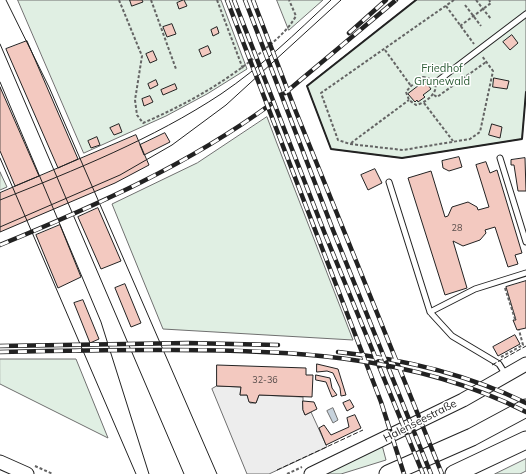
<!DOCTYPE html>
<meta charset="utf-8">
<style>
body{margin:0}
canvas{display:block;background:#fff}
</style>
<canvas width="526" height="474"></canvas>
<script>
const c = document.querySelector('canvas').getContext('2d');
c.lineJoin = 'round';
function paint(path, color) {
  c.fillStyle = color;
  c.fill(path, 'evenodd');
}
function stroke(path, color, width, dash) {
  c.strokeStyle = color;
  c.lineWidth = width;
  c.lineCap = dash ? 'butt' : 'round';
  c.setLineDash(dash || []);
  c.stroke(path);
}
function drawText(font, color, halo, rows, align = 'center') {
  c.font = font + ' Mulish,sans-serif';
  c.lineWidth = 3;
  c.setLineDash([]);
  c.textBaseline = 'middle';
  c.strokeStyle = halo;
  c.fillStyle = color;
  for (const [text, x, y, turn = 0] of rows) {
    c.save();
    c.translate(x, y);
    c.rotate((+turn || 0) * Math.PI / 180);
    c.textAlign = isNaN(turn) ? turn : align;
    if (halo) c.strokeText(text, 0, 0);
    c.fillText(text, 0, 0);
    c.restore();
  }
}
const green = new Path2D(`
 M18,0H221L247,69L207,94L166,116L84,153Z
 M277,0H323L289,30Z
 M416,0H526V92L522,139L402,158L331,149L307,86Z
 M267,117L276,141L353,340L163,329L112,204L197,163Z
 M0,172L7,187L0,190Z
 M0,359H76L108,438L0,384Z
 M382,445L386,460L341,474H322Z
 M526,459V471L520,474H495Z`);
const parking = new Path2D(`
 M217,386L241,387L240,395H247L250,403H256L259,395L303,397V410L305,415L311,412L327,447L269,474H247L212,389Z`);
const water = new Path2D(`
 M333,408L338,420L333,423L327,411Z`);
const building = new Path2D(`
 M130,0H142L143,2L132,6Z
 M184,0L187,6L179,9L177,3Z
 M172,24L176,34L167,37L163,27Z
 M217,27L219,33L213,36L211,30Z
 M512,35L518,43L510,50L503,42Z
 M27,41L78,159L58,168L6,49Z
 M208,46L211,53L202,57L199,50Z
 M153,51L157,60L150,63L146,54Z
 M494,78L509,81L507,89L493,87Z
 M156,80L158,85L150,89L148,84Z
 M425,81L431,89L423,95L425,97L418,102L417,100L415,102L408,94Z
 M175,84L177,89L163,95L161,90Z
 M0,87L39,176L15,186L0,151Z
 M150,96L153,102L144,106L142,99Z
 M119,124L122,132L114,135L110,128Z
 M492,124L502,127L500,138L489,135Z
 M165,133L170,142L144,155L140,145Z
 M136,135L149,165L115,183L0,232V193Z
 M97,137L100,145L91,148L88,141Z
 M459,157L462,167L449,171L443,168L442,161Z
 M525,158L526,191H518L514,165H511V160Z
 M486,162L490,173L497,170L522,253L515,255L518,264L508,267L495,227L485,230L486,233L480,240L463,246L453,241L467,288L445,295L408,178L431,171L445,217L448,216L452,207L468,202L477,207L478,210L489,207L476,165Z
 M375,169L382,183L368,190L361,175Z
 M98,208L121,261L101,269L78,217Z
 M60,225L81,277L58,288L36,235Z
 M526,281V328L517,330L513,320H516L506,287Z
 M125,284L141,323L131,327L115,288Z
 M83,300L99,339L90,343L74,303Z
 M515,335L520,344L498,356L493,347Z
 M317,364L338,369L346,395L341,396L340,388L333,373L327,371L317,372Z
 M217,365L306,368V375H313L312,397L259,395L256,403L249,402L247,395H240L241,387L217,386Z
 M316,375L330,378L332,388L337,395L332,397L326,382L316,380Z
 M350,400L354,407L347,411L343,403Z
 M303,401L314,402L317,409L305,415L303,410Z
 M355,415L361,428L326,445L319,428L324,425L331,435L349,427L347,418Z`);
const path = new Path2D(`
 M119,0L142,56L135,100L137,115L143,123C187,104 228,81 265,49C277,39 288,30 296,16L289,0
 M151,0L176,69
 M217,0L243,69
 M454,0L321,93L338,140L350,144L403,150L470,139L480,132L493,71L482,56
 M476,0L491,19
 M465,5L481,26
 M446,6L474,44
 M460,26L491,3L489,0
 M385,50L411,86
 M423,77C448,81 431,102 416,105L409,100L406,92L411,86Z
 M434,95L437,97L486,62
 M424,103L453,141
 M351,143L409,100
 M505,288L515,319
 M501,357L523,345L519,330
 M35,466L53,474
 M287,474L302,467`);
const service = new Path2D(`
 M435,83L526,14
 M500,158L526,242
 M389,182L430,312L452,336L499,364L506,375
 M430,312L475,289L526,273`);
const secondary = new Path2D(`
 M0,462L27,474
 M311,474L463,400L526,364`);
const motorway = new Path2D(`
 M388,474L472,437L526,408
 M454,474L526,440`);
const tram = new Path2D(`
 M6,0L49,87L217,474
 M0,44L184,474
 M0,82L101,322L149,474
 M0,158L136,474
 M0,200C75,170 153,139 221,94C261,67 296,33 331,0
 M0,227L120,175L172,145L226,105L341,0`);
const rail = new Path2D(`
 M227,0L381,402L404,474
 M234,0L325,234L423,474
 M245,0L333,230L431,474
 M253,0L296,112L442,474
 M349,33L386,0
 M285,93L396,0
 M0,245C97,205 186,166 271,104
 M0,346L188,343L278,345
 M0,352C50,351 101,350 151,350C278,349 411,353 526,412
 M338,352C403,359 467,374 526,403`);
const fence = new Path2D(`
 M492,365L526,346
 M277,470L363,430`);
const wall = new Path2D(`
 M416,0L307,86L331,149L402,158L522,139L526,92`);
const numberNames = [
 ["28",457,228],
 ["32-36",265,380]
];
const parkNames = [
 ["Friedhof",442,69],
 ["Grunewald",442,82]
];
const streetNames = [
 ["Halenseestraße",420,421,-27]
];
paint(green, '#e0efe3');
stroke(green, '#6f6f6f', 1);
paint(parking, '#ededed');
stroke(parking, '#6f6f6f', 1);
paint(water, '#c7d3dd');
stroke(water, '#6f6f6f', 1);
paint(building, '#f3c9c0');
stroke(building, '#222', 1);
stroke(service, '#222', 7);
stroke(secondary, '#222', 15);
stroke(motorway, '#222', 19);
stroke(path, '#646464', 2, [3, 2]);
stroke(service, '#fff', 5);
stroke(secondary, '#fff', 13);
stroke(motorway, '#fff', 17);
stroke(tram, '#222', 1);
stroke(rail, '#222', 4.5);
stroke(rail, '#fff', 3, [9]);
stroke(fence, '#222', 1, [5, 2]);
stroke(wall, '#222', 2);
drawText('9px', '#564c4a', null, numberNames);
drawText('11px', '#2f5e38', '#fff', parkNames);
drawText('11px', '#222', '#fff', streetNames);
</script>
